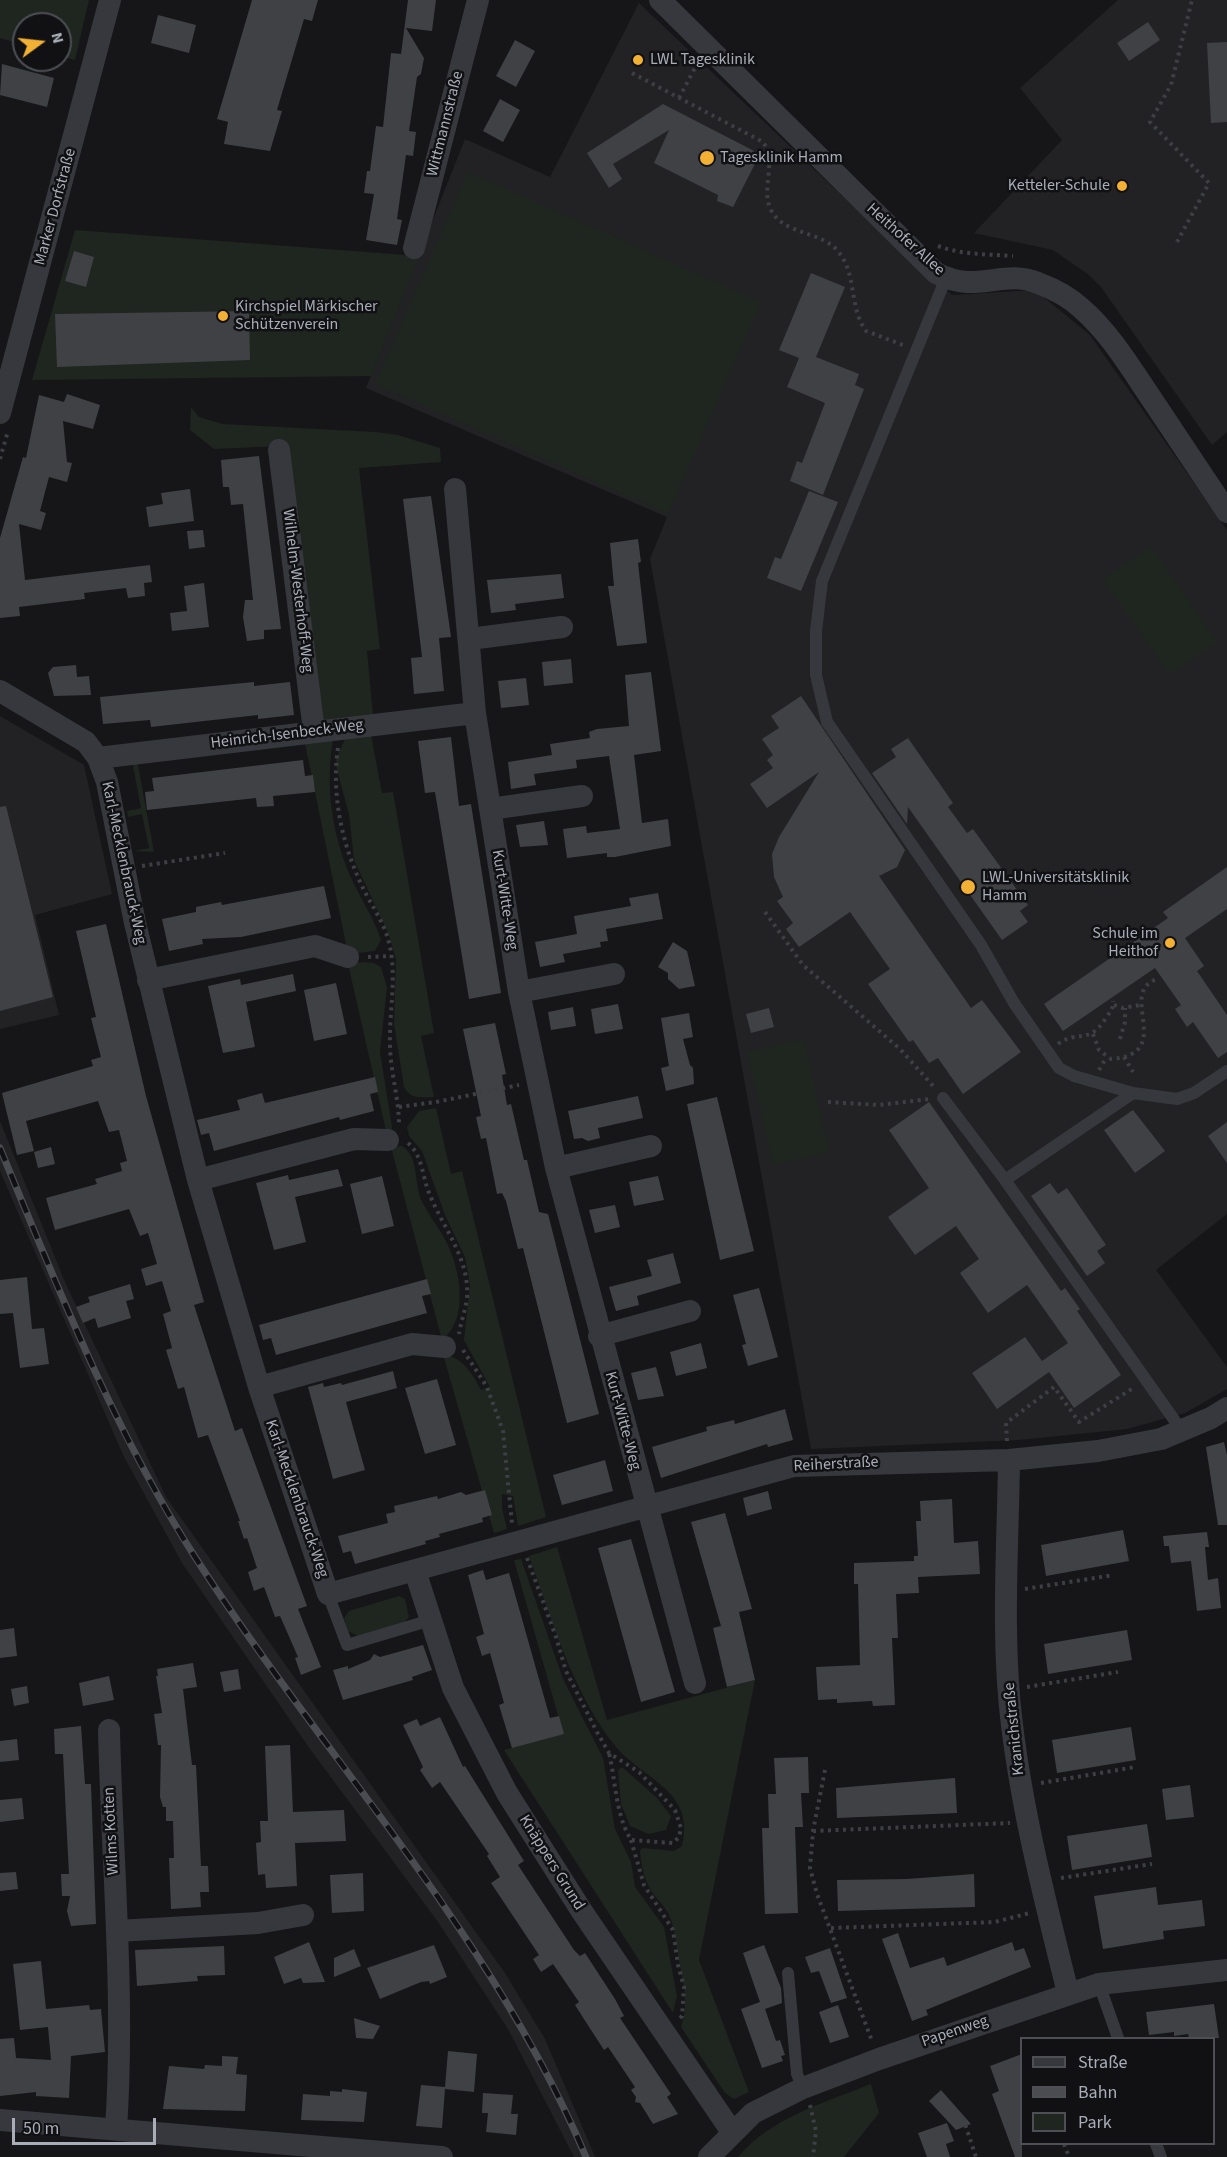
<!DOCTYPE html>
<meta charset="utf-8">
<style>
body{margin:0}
#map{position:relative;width:1227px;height:2157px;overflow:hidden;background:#161618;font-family:"Source Sans 3",sans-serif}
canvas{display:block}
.legend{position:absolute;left:1020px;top:2037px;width:195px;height:108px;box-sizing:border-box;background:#111113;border:2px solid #4d4f55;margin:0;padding:8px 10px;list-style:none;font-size:18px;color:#a8adb8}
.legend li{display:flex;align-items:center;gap:12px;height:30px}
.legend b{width:30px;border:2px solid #4d4f55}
.north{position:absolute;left:12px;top:12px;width:60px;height:60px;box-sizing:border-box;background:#111113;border:2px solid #4d4f55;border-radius:50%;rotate:75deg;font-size:16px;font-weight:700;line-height:24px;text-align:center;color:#a8adb8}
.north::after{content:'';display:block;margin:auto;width:21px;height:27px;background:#f2b134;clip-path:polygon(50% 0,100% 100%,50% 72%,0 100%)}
.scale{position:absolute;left:12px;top:2118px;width:144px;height:27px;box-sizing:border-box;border:3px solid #a8adb8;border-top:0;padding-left:8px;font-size:18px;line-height:21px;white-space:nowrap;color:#a8adb8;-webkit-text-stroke:4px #111113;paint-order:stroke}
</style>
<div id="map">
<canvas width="1227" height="2157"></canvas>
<ul class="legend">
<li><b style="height:8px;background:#37383d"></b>Straße</li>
<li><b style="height:8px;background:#4a4c52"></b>Bahn</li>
<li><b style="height:16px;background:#1e261f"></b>Park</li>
</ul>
<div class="north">N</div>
<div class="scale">50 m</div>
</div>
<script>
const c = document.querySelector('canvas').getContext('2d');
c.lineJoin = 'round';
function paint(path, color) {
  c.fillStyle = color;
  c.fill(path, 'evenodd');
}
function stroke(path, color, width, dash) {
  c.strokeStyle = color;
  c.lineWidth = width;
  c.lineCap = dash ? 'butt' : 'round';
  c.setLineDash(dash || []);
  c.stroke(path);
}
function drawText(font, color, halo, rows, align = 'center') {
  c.font = font + ' "Source Sans 3",sans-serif';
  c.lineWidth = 5;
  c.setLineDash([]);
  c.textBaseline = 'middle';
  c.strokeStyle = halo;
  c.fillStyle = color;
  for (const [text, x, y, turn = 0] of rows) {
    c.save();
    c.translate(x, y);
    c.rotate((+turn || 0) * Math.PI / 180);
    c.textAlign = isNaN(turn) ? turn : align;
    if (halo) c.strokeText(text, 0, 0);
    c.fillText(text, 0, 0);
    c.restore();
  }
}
const built = new Path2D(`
 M1118,0H1227V432L1212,445L1101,287L1089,275L1053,250L974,233L1062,140L1020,88Z
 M639,3L875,227L952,295L1035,290L1090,335L1227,530V1214L1156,1270L1227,1367V1389L1185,1413L1127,1429L1019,1440L811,1449L650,559L667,517L366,388L465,139L550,177Z
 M0,716L84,765L112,894L35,915L59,1015L0,1029Z
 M0,1121L65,1282L166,1497L505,1973L545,2039L595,2157H574L508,2029L438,1922L310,1749L182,1563L123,1455L0,1171Z`);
const green = new Path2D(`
 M0,0H89L75,60L60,56V24H24V45L0,38Z
 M468,172L761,302L668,514L375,384Z
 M75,230L419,256L371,376L32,380Z
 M191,407L199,417L222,424L375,432L398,435L440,448L441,462L359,468L380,649L367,651L373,715L316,723L281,446L214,449L190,430Z
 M1151,546L1217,642L1169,674L1103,579Z
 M371,735L382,793L393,792L434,1033L421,1036L434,1097C421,1097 411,1100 404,1087L394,1024L396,959L389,935L354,860L349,814L337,770L336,759L346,737Z
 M333,739C325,788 332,837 353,882C362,901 375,920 381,940L375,951L348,954L305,743Z
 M137,760L154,852L134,851L149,848L142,814L128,817L127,811L141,808L132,761Z
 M363,962L374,963L381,967L387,987L380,1052L392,1127L391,1133L387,1135L348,964Z
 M804,1039L829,1152L773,1165L747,1052Z
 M436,1108L451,1174L462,1171L546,1517L518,1526L513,1496L502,1494V1508L507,1529L494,1533L443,1354C462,1357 473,1374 481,1390L490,1387L464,1340L470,1285L465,1257L445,1215L422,1151L409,1136L407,1127L419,1111Z
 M402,1146C418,1155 415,1182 420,1197C426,1212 438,1226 446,1241C460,1269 470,1318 442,1340L391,1147Z
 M557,1547L607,1720L755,1680L699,1960L749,2092L734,2099L725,2093L681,2027C690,2000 682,1981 678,1954C675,1939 675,1927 668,1913C665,1907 659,1901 654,1895C645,1883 641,1866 640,1851L642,1848L674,1851L682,1846C696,1791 644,1780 616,1747C573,1694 552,1620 529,1556Z
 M521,1559L563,1679L603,1758L615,1829L631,1862L635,1887L664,1927L677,1996L673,2013L504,1750L563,1733L514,1560Z
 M399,1596L405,1599L409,1617L404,1623L358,1636L348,1631L344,1618L349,1611Z
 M622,1767L657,1798L671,1816L666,1830L649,1834L630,1826L621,1804L618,1770Z
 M871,2084L879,2113L844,2157H738C770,2118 826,2102 871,2084Z`);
const building = new Path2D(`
 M252,0H318L312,21L304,19L277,110L282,111L270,151L224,144L228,122L217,119Z
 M408,0H436L432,31L406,28L424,58L421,74L417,77L409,131L416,132L413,156L406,155L397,219L402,220L397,245L366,240L374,194L364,193L367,171H370L376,126L383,127L391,53L401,54Z
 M158,15L196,25L189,53L151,43Z
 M1148,22L1160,40L1129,61L1117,43Z
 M515,40L535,51L516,87L496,76Z
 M1227,42V122L1211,123L1207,43Z
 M2,64L54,78L47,107L0,95Z
 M500,99L520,110L503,142L483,131Z
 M663,104L760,154L733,207L717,201L718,195L654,163L669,130L613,164L622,179L609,188L587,153Z
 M74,251L94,257L86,287L65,281Z
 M811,273L845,287L816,357L859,374L855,385L864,389L823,495L790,481L797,461L802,463L825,403L787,387L799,358L779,350Z
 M249,311L250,360L57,367L55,314Z
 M67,394L100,405L93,429L63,421L67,462L72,463L67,482L49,477L40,511L46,513L41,530L19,524L25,580L150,565L152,582L144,583L145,596L128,598L126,588L84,593L85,599L19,607L20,616L0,618V538L23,457L26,458L39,395L64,402Z
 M259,456L281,629L264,630V639L247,641L243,617L245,600H253L243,504L231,505L229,487H223L221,460Z
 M190,489L194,521L149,527L146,507L163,504L161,493Z
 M809,491L838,502L801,591L767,578L775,557L781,559Z
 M431,496L451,637L439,638L444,691L414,694L411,658L422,657L403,499Z
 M203,530L205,547L189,549L187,531Z
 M638,539L641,562L638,563L647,643L617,646L608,586H614L610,543Z
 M561,574L564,598L515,604L516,610L491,613L487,580Z
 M204,583L209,627L172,631L170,613L187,611L184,586Z
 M571,659L573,683L544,686L542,662Z
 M76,665L77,677L89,676L91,695L54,696L48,673L53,667Z
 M651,672L661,751L634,755L642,823L668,819L671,846L615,857H607V853L567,858L563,829L586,826L587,833L620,829L609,756L576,760L577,768L534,774L536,785L511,789L508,762L552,755L550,744L590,738L589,732L597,729L629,726L625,675Z
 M526,678L529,705L501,708L498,681Z
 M254,682V686L290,682L294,715L258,719V715L151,727L150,720L103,724L100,697Z
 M801,696L905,850L897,867L879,876L971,1008L982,1000L1021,1052L963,1094L938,1058L929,1063L913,1040L909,1042L868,984L890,969L850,912L799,947L786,929L793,923L777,901L783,897L774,877L772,854L779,837L819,772L767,808L750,784L773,768L767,760L773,755L762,739L779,728L771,716Z
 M451,737L459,806L471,804L501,993L469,999L435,792L425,793L418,741Z
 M908,738L953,803L948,807L967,833L973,829L1028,905L1020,911L1028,922L1002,940L908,807L907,824L872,773L896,757L891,749Z
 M303,760L305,776L313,775L315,792L273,796L274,806L257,807L256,798L147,810L145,792L154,791L152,778Z
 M6,806L53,997L0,1011V807Z
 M544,821L548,845L520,847L516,825Z
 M1227,867V909L1185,938L1204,966L1197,971L1227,1015V1052L1218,1058L1193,1022L1187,1027L1175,1009L1181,1005L1155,968L1063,1031L1044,1004L1168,918L1163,912Z
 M324,886L331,918L241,937L202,939L203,944L169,951L162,919L196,912V907L221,902L222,905Z
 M658,893L663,919L606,929L608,941L600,942L601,947L563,954L565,962L540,967L535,942L577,934L574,916L631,906L629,898Z
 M106,924L146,1096L204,1302L194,1305L235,1431L242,1428L307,1606L298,1609L321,1667L301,1675L295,1658L298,1657L280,1616L275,1617L264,1587L254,1591L248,1572L257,1568L247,1538L244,1539L238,1521H240L208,1435L198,1438L184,1387L178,1389L166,1350L172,1348L163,1314L171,1311L162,1281L146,1286L141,1269L157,1264L148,1233L140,1236L129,1209L55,1230L46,1198L97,1184L95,1179L122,1171L120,1163L127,1161L119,1130L109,1132L98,1101L26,1121L34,1151L17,1155L2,1093L93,1066L91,1060L101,1057L91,1018L96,1017L76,931Z
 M673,942L687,951L695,986L679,989L668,979V973L658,967Z
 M293,974L296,991L246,1002L255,1047L223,1053L208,986L240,979L241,985Z
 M336,983L347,1034L314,1041L304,990Z
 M618,1004L623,1029L595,1034L591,1009Z
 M573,1007L576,1026L551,1030L548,1012Z
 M769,1008L774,1027L751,1033L746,1014Z
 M689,1013L693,1037L683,1039L690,1065L693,1068L694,1084L666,1091L661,1068L669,1066L661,1018Z
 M495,1023L506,1074L502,1075L507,1105L511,1104L524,1160H527L539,1212L548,1214L599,1414L567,1423L523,1248L518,1249L506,1201L502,1193L497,1194L486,1138L481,1139L476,1117L481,1116L463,1029Z
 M375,1077L378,1092L370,1094L374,1111L340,1120L339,1117L214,1151L209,1133L201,1135L197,1120L240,1110L237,1100L262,1093L265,1103Z
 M638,1096L643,1118L598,1128L600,1138L588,1141L582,1138L574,1139L568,1111Z
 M717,1097L754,1251L720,1260L687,1104Z
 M929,1102L1061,1291L1065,1288L1080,1309L1077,1311L1121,1375L1074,1408L1049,1372L997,1409L972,1373L1025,1337L1042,1361L1068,1343L1027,1285L988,1313L960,1273L979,1259L956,1226L915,1255L888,1217L929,1188L889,1130Z
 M1133,1110L1165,1151L1135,1173L1104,1130Z
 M1227,1122V1163L1208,1136Z
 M51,1147L55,1164L38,1168L34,1152Z
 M338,1169L343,1186L295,1197L306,1242L274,1250L256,1183L288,1175L289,1180Z
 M382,1176L394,1226L362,1234L350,1184Z
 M658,1176L664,1200L634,1206L629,1182Z
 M1050,1183L1058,1194L1067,1188L1106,1245L1097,1251L1105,1263L1087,1276L1031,1196Z
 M615,1205L620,1227L595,1233L589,1210Z
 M673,1253L681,1283L637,1296L639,1305L616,1311L609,1287L652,1276L647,1260Z
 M27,1277L32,1329L44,1328L49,1364L20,1368L13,1313L0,1314V1280Z
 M427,1279L431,1294L422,1296L427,1313L276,1355L271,1338L263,1340L259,1325Z
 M130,1284L134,1299L126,1301L131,1318L98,1328L95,1318L83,1323L76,1307L90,1302L88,1297Z
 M759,1288L778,1357L748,1366L742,1345L746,1344L733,1295Z
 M701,1343L707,1368L676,1376L670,1352Z
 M656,1367L664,1396L638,1400L631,1373Z
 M393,1371L397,1388L346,1402L365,1470L333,1479L308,1387L323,1383L324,1387L341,1383L342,1385Z
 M437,1379L456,1445L425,1454L405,1388Z
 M785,1409L793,1440L768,1447L767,1444L661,1478L652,1447L707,1431L706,1427L734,1420L735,1424Z
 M1224,1442L1227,1455V1525H1218L1206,1447Z
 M605,1460L613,1491L562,1505L553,1475Z
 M485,1490L492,1515L482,1518L483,1522L439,1534L440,1537L425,1541L426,1544L355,1564L351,1551L343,1553L338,1536L388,1523L386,1514L395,1512L394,1506L437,1496L438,1499L461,1492L466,1495Z
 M768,1491L772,1509L747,1516L743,1498Z
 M952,1499L954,1543L978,1541L980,1574L918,1577L919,1593L896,1594L898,1638H892L895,1705L873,1706L872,1701L837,1703V1699L818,1700L816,1667L860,1665L858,1584H854V1563L914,1561V1556H918L916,1521H921L920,1501Z
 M725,1513L752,1609L739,1612L755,1680L727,1687L713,1628L721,1626L691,1522Z
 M1123,1530L1129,1561L1046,1576L1041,1545Z
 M1207,1532L1209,1547H1205L1208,1580L1218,1578L1221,1608L1197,1611L1191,1561L1171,1563L1169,1546H1164L1163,1536Z
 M631,1539L675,1692L641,1702L598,1548Z
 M483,1570L486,1580L509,1573L550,1718L559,1716L564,1734L512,1748L499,1705L504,1703L490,1653L482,1656L476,1637L484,1634L468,1575Z
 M14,1628L17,1656L0,1658V1630Z
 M1127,1630L1132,1660L1048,1674L1044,1644Z
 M423,1645L432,1670L412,1677L413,1680L343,1700L333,1670L348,1666V1669L370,1660L374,1654L380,1657Z
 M193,1663L197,1687L183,1689L192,1765H196L201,1866H208L209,1892H200L201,1907L171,1909L169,1858H174L173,1821H166V1807H163L160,1797L161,1745H158L154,1714L162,1713L156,1676H158L157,1669Z
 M238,1669L241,1689L224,1692L220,1672Z
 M109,1676L114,1700L83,1706L79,1683Z
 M27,1686L29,1703L14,1706L11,1689Z
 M440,1717L463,1767L465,1766L524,1861L518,1865L574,1950L580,1956L585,1953L615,1999L624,2016L620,2018L671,2094L667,2097L678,2114L653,2124L640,2103L635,2102L636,2097L631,2090L635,2087L608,2047L604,2050L591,2030L575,2005L579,2002L553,1964L541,1972L533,1959L539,1955L491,1883L500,1877L487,1856L489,1854L440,1782L432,1788L420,1770L423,1767L403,1725L417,1719L420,1726Z
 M81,1726L85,1784H91L96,1924L71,1926L67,1911L70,1896H62L61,1874H69L66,1816L63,1754H55L54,1729Z
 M1131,1727L1136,1760L1057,1773L1052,1740Z
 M17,1739L19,1760L0,1762V1741Z
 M290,1745L293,1812L344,1810L346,1841L295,1843L297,1886L266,1888L265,1874L258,1875L256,1843L261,1842L260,1821H268L265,1746Z
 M808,1757L809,1793H801L803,1827H795L798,1913L765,1914L762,1828H769L768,1794H776L774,1758Z
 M955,1778L957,1813L837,1818L836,1788Z
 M1190,1785L1194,1817L1166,1820L1162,1789Z
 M22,1798L24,1819L0,1822V1800Z
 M1147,1824L1152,1857L1072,1870L1067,1836Z
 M16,1872L18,1889L0,1891V1873Z
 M363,1873L364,1911L332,1913L330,1875Z
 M974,1874L975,1907L838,1911L837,1880L907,1879Z
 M1156,1887L1158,1905L1202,1900L1205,1926L1163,1931L1164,1939L1103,1949L1094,1896Z
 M898,1933L910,1968L944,1957L947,1966L1012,1942L1015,1951L1024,1948L1031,1967L926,2010L928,2015L912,2021L882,1939Z
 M309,1942L325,1982L303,1983L301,1978L284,1984L274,1957Z
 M434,1945L447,1977L430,1984L429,1981L421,1982L380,1999L367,1968Z
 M764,1945L781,1988L782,2003L765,2009L776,2041L780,2040L785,2055L781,2056L783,2061L762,2068L741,2009L760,2002L743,1953Z
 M224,1946L225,1975L197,1976L198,1981L137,1986L135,1950Z
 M830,1948L847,1998L831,2003L819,1971L811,1973L805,1957Z
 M354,1949L361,1966L334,1977V1958Z
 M41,1961L46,2009L89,2005L90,2010L101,2009L105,2052L71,2056L69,2098L36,2096V2092L0,2096V2039L14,2038L16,2058L51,2060L48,2027L20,2030L16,1991L13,1964Z
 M1214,2004L1219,2038H1189L1188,2034L1174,2036V2032L1149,2035L1146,2012Z
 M838,2005L849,2037L830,2043L819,2012Z
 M354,2018L380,2026L373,2039L356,2038Z
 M448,2051L477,2054L474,2092L445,2089L442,2128L416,2126L421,2085L445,2087Z
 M1022,2054V2157H1015L992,2094L999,2091L990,2066Z
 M222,2056L238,2057L236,2074L247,2075L245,2111L163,2109L169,2066L204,2069L205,2065L222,2066Z
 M342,2089L367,2092L364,2122L301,2120L303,2094L330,2096V2091L342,2092Z
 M941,2090L971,2124L956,2130L929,2101Z
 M483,2093L513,2095L511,2114H518L516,2135L486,2132L488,2113H482Z
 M947,2123L954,2141L946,2144L950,2157H927L918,2133Z`);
const path = new Path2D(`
 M632,73L763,142C778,162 760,188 771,210C784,235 818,230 837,250C858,274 848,306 866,331L903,345
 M679,98L697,64
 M1177,242L1209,183L1150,122L1171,85L1192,0
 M938,246C963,255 986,254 1013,256
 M0,459L8,431
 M338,748C331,794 342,844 362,886C370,903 383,921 388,939C398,973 389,1009 390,1044C390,1071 399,1098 399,1125
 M142,866L225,853
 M765,912L803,965L900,1049L934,1087
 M368,957L391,956
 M1114,1005L1123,1008L1140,1005
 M1093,1034L1099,1050L1111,1059C1177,1054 1116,993 1157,979
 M1120,1039L1125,1022V1008
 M1058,1044C1078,1029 1088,1046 1106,1018C1110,1012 1114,1008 1113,1001
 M1124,1057L1133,1072
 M1099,1070L1106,1058
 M828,1102L879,1105L930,1099
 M399,1107L436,1102L519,1085
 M408,1143C422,1155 422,1174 428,1190C441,1226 470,1257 467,1298C465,1311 461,1322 459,1334
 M463,1350L487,1387L503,1431L512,1524
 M1007,1441L1006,1423L1054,1387L1079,1422L1135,1387
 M527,1558L556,1637L566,1671L597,1732L609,1753L639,1772L675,1810L681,1828L679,1837L673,1843L631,1840C615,1813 616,1782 609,1753
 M1025,1589L1114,1575
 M1027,1687L1118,1672
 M825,1770L813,1831L810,1868L817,1894L872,2041
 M1041,1783L1135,1767
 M813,1831L1010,1823
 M631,1840L644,1885L673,1930L678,1965L684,1987L682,2016L678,2020
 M1061,1878L1152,1864
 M831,1928L995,1922L1030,1913
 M810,2105L816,2131L813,2157
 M963,2118L976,2157
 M1064,2144L1069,2157`);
const service = new Path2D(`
 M946,278L822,581L816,631V675L827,722L981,945L1014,1003L1059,1068L1074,1076L1133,1093L1177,1099L1194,1093L1227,1071
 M1133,1093L1005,1180L1182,1431
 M943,1098L1005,1180
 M328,1594L347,1645L431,1620
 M788,1973L797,2074L803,2088
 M1099,1984L1118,2038
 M1156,2144L1161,2157`);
const minor = new Path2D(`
 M660,0L936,273C978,295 1002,268 1038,283C1054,289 1068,296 1081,308C1110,333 1130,367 1151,398C1176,436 1202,474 1227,512
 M414,248L478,0
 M0,413L110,0
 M279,450L314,731
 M455,489L475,713L519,992L556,1168L695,1683
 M470,639L562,627
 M0,691L86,742L98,758L107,782L135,923L198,1180L259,1387L328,1594L794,1466L1009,1460L1098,1451L1161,1439L1211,1418L1227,1408
 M98,758L475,713
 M490,809L582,796
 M148,980L315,946L348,957
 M519,992L614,974
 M556,1168L651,1146
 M198,1180L354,1139L388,1140
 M599,1336L690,1311
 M259,1387L412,1344L445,1347
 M1009,1460C1008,1547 1001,1638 1012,1725C1023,1816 1046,1904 1068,1993
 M415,1571L453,1688L507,1793L581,1910L732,2132
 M109,1730C112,1863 125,1996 116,2129
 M117,1931L258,1923L303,1915
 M0,2120L442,2157
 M709,2157L753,2113L803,2088L879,2059L1099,1984L1227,1970`);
const rail = new Path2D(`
 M0,1148C58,1288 113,1429 195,1557C324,1758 492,1934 586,2157`);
const markers = [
 [638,60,6,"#f2b134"],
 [707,158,8,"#f2b134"],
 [1122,186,6,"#f2b134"],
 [223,316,6,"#f2b134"],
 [968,887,8,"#f2b134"],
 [1170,943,6,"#f2b134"]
];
const poiNames = [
 ["LWL Tagesklinik",650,60],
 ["Tagesklinik Hamm",720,158],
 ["Ketteler-Schule",1110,186,"right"],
 ["Kirchspiel Märkischer",235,307],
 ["Schützenverein",235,325],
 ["LWL-Universitätsklinik",982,878],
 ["Hamm",982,896],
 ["Schule im",1158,934,"right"],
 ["Heithof",1158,952,"right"]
];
const streetNames = [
 ["Wittmannstraße",446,124,-76],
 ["Marker Dorfstraße",56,207,-75],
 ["Heithofer Allee",905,240,42],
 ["Wilhelm-Westerhoff-Weg",297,591,83],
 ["Heinrich-Isenbeck-Weg",287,735,-7],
 ["Karl-Mecklenbrauck-Weg",123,863,78],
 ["Kurt-Witte-Weg",504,900,81],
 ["Kurt-Witte-Weg",622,1421,75],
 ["Reiherstraße",836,1465,-3],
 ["Karl-Mecklenbrauck-Weg",296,1499,71],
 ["Kranichstraße",1015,1729,-96],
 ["Wilms Kotten",112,1831,-93],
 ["Knäppers Grund",551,1863,58],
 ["Papenweg",955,2032,-19]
];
paint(built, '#222225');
paint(green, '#1e261f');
paint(building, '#404145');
stroke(path, '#3d3f44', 4, [3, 4.5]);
stroke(service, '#37383d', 12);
stroke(minor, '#37383d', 22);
stroke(rail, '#4a4c52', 7);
stroke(rail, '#111113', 4.5, [14]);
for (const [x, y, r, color] of markers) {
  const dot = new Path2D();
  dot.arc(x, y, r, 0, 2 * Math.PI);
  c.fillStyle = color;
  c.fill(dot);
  stroke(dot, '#111113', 2);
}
drawText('16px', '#a8adb8', '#111113', poiNames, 'left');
drawText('16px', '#a8adb8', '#111113', streetNames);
</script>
